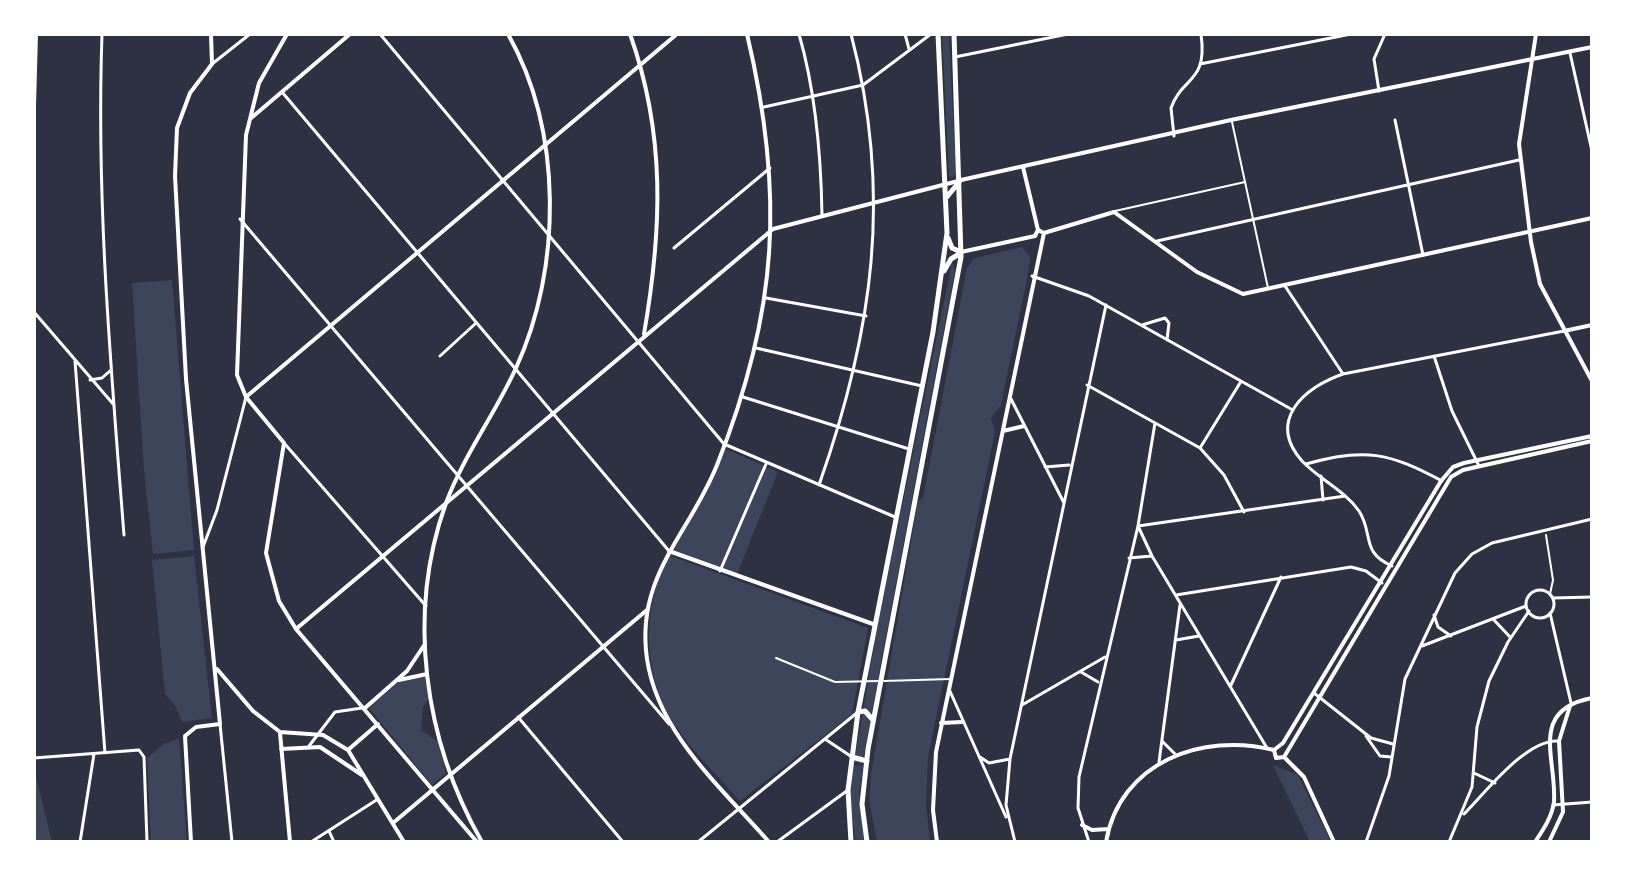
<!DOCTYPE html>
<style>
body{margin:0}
#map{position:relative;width:1626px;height:876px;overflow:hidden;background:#2d3142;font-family:"IBM Plex Sans",sans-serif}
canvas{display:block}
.frame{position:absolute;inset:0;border:36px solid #fff;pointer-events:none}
</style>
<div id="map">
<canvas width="1626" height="876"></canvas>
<div class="frame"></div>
</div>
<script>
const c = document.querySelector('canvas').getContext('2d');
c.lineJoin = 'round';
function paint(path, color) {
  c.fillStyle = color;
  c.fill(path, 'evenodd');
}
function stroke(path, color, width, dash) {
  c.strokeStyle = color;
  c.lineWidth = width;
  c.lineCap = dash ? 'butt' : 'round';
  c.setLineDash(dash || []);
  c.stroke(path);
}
const green = new Path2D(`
 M942,34H949L956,173L952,178L949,176Z
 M1022,247L1030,257L1028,274L1001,405L991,418L995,432L928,757L926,804L930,842H877L869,799L871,774L918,501L923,498L967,268L974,258Z
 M952,262L955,270L862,764L854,762L877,629Z
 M172,280L194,550L153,554L144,471L132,283Z
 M726,449L778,472L737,574L670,551Z
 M668,555L868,628L852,714L740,801C720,778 696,756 679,731C641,678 641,611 668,555Z
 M194,556L212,718L182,722L176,707L165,694L152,560Z
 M425,676L428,699L423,707L421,730L438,742L446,773L432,785L369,708L397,683Z
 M179,738L187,842H151L147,758L164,744Z
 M854,765L863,766L859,794L864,842L855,839L850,794Z
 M1273,765L1298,775L1331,842H1310Z
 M34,769L52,842H34Z`);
const service = new Path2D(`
 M1232,122L1268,288
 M1115,211L1245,182
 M1546,535L1553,580L1550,594`);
const pedestrian = new Path2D(`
 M776,658L835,682L878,681
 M884,681L950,679`);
const minor = new Path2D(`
 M102,34C96,201 111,369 124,535
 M380,34L724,444L895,517
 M799,34C816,93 821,154 822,215
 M905,34L909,49
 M1570,53L1592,151
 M955,57L1068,34
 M212,64L250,34
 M1200,64L1351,34
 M1379,91L1374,59L1385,34
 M282,92L669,551
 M764,107L863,85L931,34
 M1395,120L1423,255
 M1174,136L1171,108C1182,76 1208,84 1201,34
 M240,219L669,724
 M1157,241L1519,160
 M674,248L770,168
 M1032,276L1089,296L1291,409
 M1285,286L1343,374
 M766,298L866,316
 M34,312L114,405
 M1142,325L1165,318L1169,323L1167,340
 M756,348L922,386
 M440,356L475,324
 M1434,356L1452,411L1479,466
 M75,361L105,753
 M90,380L102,378L111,370
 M1087,385L1200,448L1224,475L1244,512
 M743,397L909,449
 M1011,399L1064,503
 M284,443L426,606
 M1200,448L1240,383
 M1306,464C1364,447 1390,453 1442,481
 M1045,467L1069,465
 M1321,476L1323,500
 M819,485C873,332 893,194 851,34
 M203,547L217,510L246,397
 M1129,558L1152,556
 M1392,566C1360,552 1374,534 1359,511C1344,490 1319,479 1302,461C1266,420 1305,387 1343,374L1564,331
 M720,571L766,464
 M1526 604a14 14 0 1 1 28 0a14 14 0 1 1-28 0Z
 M1176,595L1351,567L1366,571L1382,583
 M1553,598L1592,597
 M1550,613L1571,703
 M1434,615L1438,627L1451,636
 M1494,620L1510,637
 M1176,640L1199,636
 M1422,646L1526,606
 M1081,672L1098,682
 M1231,685L1281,577
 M949,689L1006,817
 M1314,693L1371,738L1393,744
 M1022,705L1105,657
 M518,717L623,842
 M220,724L232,842
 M1366,736L1380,756L1391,757
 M825,739L852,757
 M1162,741L1176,755
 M309,746L335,712L362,708
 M1267,748L1152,556L1138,526L1345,496
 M980,757L989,763L1010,759
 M34,758L139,750L144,757L147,842
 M1159,762L1180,605
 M1474,773L1495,783
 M1553,805L1592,802
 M1464,814C1486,792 1527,738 1559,741
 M329,831L334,842
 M80,842L94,754
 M311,842L378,799
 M698,842L858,712
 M777,842L848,790
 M1015,842L1006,805L1010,759L1106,305
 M1089,842L1078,808L1079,777L1138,526L1155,423
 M1366,842L1389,776L1405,679L1455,573L1472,554L1492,543L1592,519
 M1449,842L1472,787L1477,727L1489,681L1508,642L1529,611`);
const tertiary = new Path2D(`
 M287,34L259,83L246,135L237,375L246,397L284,443L266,553L279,601L296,629L431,788
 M630,34C666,135 662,230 644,334
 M34,106L36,34
 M250,119L350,34
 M1023,167L1038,230
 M1044,233L1114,212L1197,272L1243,294L1592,218
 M1564,331L1592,325
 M246,397L677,34
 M1003,431L1024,426
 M669,551L873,624
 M296,629L773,229L958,181
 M217,669L253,711L280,732
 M399,680L427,674
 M34,699V728
 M365,708L407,671L425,644
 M941,723L962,722
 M280,732L323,735L348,750L404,842
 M280,733L290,842
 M281,749L320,747L362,775
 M348,750L378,724
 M1284,757L1451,477L1463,470L1592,441
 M393,823L647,610
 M1082,825L1092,830L1108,829
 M191,842L185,736L196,727L220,724L186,379L175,176L177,128L190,93L212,64L211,34
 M937,842L933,810L936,752L1044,233L1038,230L1035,236L961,252
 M1106,842C1120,762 1202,732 1274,750
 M1334,842L1304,777L1284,757L1276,758L1274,750L1283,743L1441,481L1453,467L1464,463L1592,436`);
const secondary = new Path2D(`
 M747,34C785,194 778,312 717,465C689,535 635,576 647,659C658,734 722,788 769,842
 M1536,34L1519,144L1531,242L1540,284L1592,381
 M961,180L1231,120L1592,47
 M431,788L477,842
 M482,842C424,741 406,614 446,503C464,455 495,414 516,368C562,268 563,132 508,34
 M1535,842C1543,830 1552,817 1554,802C1557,759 1528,710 1592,698
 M1549,842L1563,812L1559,741L1570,706`);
const primary = new Path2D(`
 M946,198L960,181
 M948,238L952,248L961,252
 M944,271L951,259L961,253
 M858,712L865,711L873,720
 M852,757L867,761
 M851,842L848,790L858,712L933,332L947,233L938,34
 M867,842L862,804L868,749L961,257L954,34`);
paint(green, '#3c4559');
stroke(service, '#fff', 2);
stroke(pedestrian, '#fff', 2);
stroke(minor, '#fff', 3);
stroke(tertiary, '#fff', 4);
stroke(secondary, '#fff', 4);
stroke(primary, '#fff', 5);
</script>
